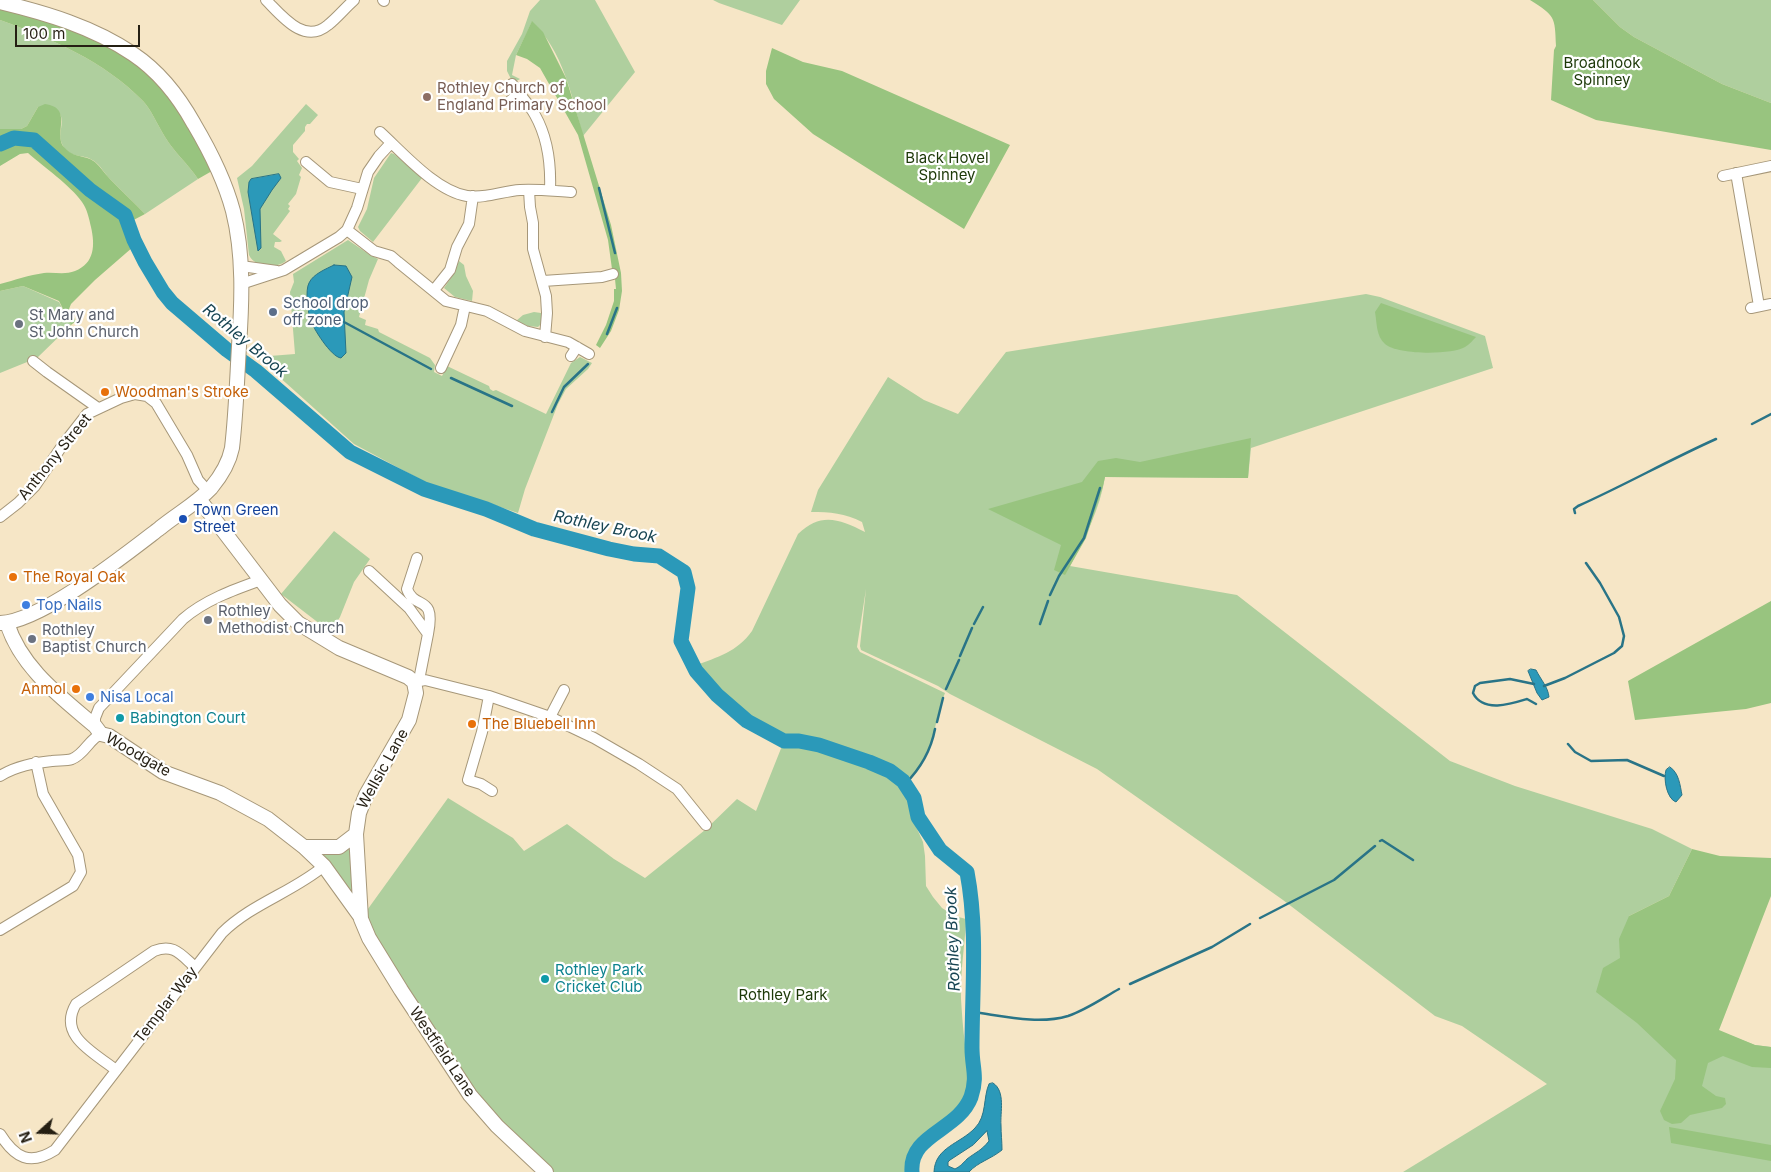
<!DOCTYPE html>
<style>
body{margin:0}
#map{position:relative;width:1771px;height:1172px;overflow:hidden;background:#f6e6c6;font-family:Inter,sans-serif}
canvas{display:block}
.north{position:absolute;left:15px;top:1107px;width:50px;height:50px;-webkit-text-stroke:4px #fff;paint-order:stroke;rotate:250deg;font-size:14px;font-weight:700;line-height:20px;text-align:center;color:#251f13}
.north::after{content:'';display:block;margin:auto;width:18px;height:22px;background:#251f13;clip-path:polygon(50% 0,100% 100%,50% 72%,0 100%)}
.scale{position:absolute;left:15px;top:25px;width:125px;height:22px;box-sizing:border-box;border:2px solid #251f13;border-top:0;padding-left:6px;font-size:15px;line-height:18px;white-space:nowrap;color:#251f13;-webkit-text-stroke:4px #fff;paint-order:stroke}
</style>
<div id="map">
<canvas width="1771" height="1172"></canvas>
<div class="north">N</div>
<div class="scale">100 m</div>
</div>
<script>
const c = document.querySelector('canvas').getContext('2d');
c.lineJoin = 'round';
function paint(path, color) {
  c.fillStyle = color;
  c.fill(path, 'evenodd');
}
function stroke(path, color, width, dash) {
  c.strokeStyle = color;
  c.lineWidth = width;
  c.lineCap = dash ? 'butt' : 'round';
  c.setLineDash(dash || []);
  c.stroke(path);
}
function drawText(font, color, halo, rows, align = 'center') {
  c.font = font + ' Inter,sans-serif';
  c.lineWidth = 4.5;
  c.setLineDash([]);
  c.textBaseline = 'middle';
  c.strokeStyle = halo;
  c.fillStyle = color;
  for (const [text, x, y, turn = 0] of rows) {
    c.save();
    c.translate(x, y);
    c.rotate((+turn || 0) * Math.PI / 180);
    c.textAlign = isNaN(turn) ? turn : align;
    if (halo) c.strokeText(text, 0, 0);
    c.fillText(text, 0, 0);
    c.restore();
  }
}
const green = new Path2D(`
 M540,0H595L635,72L583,136C572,97 563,50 532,22L516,55L512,75L520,79L515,82L512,81L507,71V61L522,34L530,11Z
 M713,0H800L782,25L719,3Z
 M1593,0H1771V103L1722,84L1634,37L1620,27Z
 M0,20C52,39 104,61 143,101C151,109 158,126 165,137C174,152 188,164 198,179L145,214C134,202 121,191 110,179C104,173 101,166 94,161C84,153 70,160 62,144C57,134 65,124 60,114L38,107L27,126L21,129H0Z
 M306,104L318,115L310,124H307L305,127V131L293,145V152L299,159L297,161L302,168L299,175L301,177L296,194L288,204L290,206L288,209L290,211L273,234L282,241L280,242H275L274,247L281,251L286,261C276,269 255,268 249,255L244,209L237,178L252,166Z
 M391,153L394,154L422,178L373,242L360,231L358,227L367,209L374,178Z
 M348,240L370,255L378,259L369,280L359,317L366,320L365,325L378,329L379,332L430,358L435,365L434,372L442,376L447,366L489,386L490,389L493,391L496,390L546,414L571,363L580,357L592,363L588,369L566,389L558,404L525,489L518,513L425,482L354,444L257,357L295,354L290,292L294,282L293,274Z
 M459,261L464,265L466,276L473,291L472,301L455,297L444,288L453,275Z
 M23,286L59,302L71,325L37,358L0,373V291Z
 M1366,294L1380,297L1485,336L1493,368L1251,448L1248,478L1105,477C1100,509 1085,538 1070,566L1237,595L1450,761L1515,786L1652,829L1692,849L1669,896L1629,916L1675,1014L1755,1045L1771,1047V1172H1403L1547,1084L1462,1026L1435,1016L1283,900L1097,769L950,694L938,686L861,650L860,646L866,589L857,647L860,652L945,693C937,711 936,732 928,750C925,758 920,767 915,774C910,779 906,783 903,789L912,804L913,820L923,842L925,856L926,886L933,897L942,908L955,916L966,919C965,946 960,972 961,999C962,1014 963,1030 965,1044C967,1056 971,1070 969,1082C962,1124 904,1132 905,1172H551L484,1106L378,944L365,913L448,798L513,838L524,851L567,824L614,859L645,878L705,830L737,799L756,811L784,741C755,725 730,710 708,685C702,679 697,674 694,666C718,657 737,652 752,631L798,534C821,512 839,519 865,532L862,522C845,513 830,512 811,512L818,490L888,377L924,400L958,414L1006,352Z
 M534,312L541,313V324L538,327L528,326L516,321L523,315Z
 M334,531L370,559L354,582L340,617L332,630L320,624L281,594Z
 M350,843L353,891L350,892L319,852Z`);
const forest = new Path2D(`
 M1530,0H1593L1620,27L1634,37L1722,84L1771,103V150L1596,120L1551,100L1554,50L1556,46C1555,16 1555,16 1530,0Z
 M0,7L40,17L115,48L155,79L188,123L212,171L198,179C188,164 174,152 165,137C158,126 151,109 143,101C104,61 52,39 0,20Z
 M532,21L543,32L566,78L611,225L621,273L622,291L619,310L611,331L600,348L596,345L606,325L614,301V289H616L614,269H612L608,240L578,135L540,68L527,59L516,55Z
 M772,48L803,62L842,71L1010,145L964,229L813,134L774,99L766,84V71Z
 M45,104C74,108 53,134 64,147C74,159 85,154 95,162C101,167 104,173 110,179C121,191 134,202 145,214L124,225L133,247L95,280L71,304L69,309L76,321L71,325L59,301L23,286L0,291V284C15,280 29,275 44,273C55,272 65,275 75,271C95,263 95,245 91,227C89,218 87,209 82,202C70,185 44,167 28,153L20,154L0,166V129H21L27,126L38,107Z
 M1381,303L1476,337C1473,340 1469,345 1465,347C1452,355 1397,355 1385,344C1376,336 1377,323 1375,312Z
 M1251,438L1248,478L1105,477L1103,486L1086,538L1065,575L1054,570L1061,545L988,509L1082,482L1098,461L1116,458L1140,462Z
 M1771,601V703L1746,709L1635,720L1628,681Z
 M1692,849L1720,856L1771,858V896L1719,1030L1755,1045L1771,1047V1068L1752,1067L1723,1056L1708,1063L1702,1086L1716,1096L1725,1098L1726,1104L1722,1108L1690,1115L1681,1123L1672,1124L1664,1120L1660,1111L1675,1079L1676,1060L1637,1023L1596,992L1603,968L1620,958L1619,939L1629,916L1669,896Z
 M1669,1127L1771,1145V1161L1671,1143Z`);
const water = new Path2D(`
 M279,174L281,178L272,190L260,209L261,248L258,251L248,192L249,182L251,179Z
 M334,265L346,266L352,277L344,312L346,353L341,358C331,357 313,328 310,319C308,311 305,290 309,283C313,274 326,269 334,265Z
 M1531,669L1536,670C1541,680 1548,687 1549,697L1542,700L1537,693L1528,671Z
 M1670,767C1679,773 1680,785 1682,795L1676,802C1667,799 1663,779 1666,770Z
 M993,1083C1006,1091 1000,1113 1001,1125C1001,1134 1002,1141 1002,1150C991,1159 978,1162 969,1172H934C935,1147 960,1144 975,1128C987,1116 983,1097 989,1084ZM987,1131L989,1141C981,1151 976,1152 967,1159C963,1163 961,1166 955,1169L948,1166V1162L950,1160L973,1145Z`);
const stream = new Path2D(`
 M599,188L615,253
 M344,322L431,369
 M607,334L617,308
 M451,378L512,406
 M552,412L564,387L588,364
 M1752,424L1771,414
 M1575,513L1574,509L1578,506C1625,485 1669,460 1716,439
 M1050,595L1059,576L1084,538L1100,488
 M974,624L983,607
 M1040,624L1048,601
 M960,656L972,628
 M1534,684L1510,679L1480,683L1475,686L1473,693C1483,713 1511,704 1527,699L1536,704
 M1544,686L1565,678L1614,653L1622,646L1624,636L1619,617L1600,583L1586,563
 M946,689L959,660
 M937,722L943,698
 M1568,744L1575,752L1591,761L1627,760L1664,776
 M905,784C920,769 931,750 935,729
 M1380,841L1382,840L1413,860
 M1260,918L1334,880L1375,846
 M1130,984L1212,947L1250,924
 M973,1012C1003,1016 1038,1025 1068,1016C1086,1010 1103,998 1119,989`);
const river = new Path2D(`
 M0,144L14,138L34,140L90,190L125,215L134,240L145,262L163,292L172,303L227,350L256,371L350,452L424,489L486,509L534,529L609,549L634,554L659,556L684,572L688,588L681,641L696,671L717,695L747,721L784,741H799L819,745L869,762L890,771L903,781L914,798L918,817L940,850L967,872C978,930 972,990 972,1048C972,1068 978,1076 971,1097C958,1131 909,1134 912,1172`);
const street = new Path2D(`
 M266,0C282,16 304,45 328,25C337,18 345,8 354,0
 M383,0L384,1
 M512,84C519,94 529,104 535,115C548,138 551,164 550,190
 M510,101L519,94
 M380,132C403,153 436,191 467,196C485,199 503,191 520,190C537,189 554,191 571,192
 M306,162L330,182L362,189
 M1736,173L1759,306
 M1723,176L1771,166
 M529,190L530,207L533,223V249L546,296L547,313L545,337
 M347,230L374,251L391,256L398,262L446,301L487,311L525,331L568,342L589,354
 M241,266L277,271
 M543,281L602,277L613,274
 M241,284L284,270L339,237L347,230L357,208L368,172L379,156L391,143
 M434,290L450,270L457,247L469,224L473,196
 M1751,308L1771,304
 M571,356L577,347
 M33,361L47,372L98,408
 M441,368L461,325L465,306
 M0,517L18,503L35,486L62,446L87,414L121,398L135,394L147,396L156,403L187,455L198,480L208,491
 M417,558L407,589C415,611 436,593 428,634
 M369,571L409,608L428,634L419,680
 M414,682L425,680L489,696L550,717L594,738L639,764L677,789L706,825
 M489,696L482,732L468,780L481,784L492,791
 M550,717L564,690
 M95,726V718L99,708L183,619C205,600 233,590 261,580
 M0,776C16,766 34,763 52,761C58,760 66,761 72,759C85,754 89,739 101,734
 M0,930L73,886L81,872L78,855L43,794L36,762
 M116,1070C95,1053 57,1036 76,1004L154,951C174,943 181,955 195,967
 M0,1134C15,1158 30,1166 55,1150L222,933C251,904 293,892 324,866`);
const secondary = new Path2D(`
 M0,2C46,13 93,27 133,54C160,72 179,97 194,124C210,151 225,181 233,211C244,255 242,301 239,346C237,380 236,414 232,448C229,463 221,476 211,488C196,504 177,514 160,528C126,554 41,622 0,623
 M199,499L280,605L298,623L339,648L408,677L414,682L416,693L409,720L366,795L359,813L356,834L361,919L369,938L401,990L470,1095L497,1126L546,1172
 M7,623C21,668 61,697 95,726L101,734L109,736L163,772L220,793L268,819L304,847L324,866L360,916
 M304,847H339L356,834`);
const markers = [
 [427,97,5,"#8d6e63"],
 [273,312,5,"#5c6f8a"],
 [19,324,5,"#6b7280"],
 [105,392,5,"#e8710a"],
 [183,519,5,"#1a4fb4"],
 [13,577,5,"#e8710a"],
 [26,605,5,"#3f7fe0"],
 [208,620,5,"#6b7280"],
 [32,639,5,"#6b7280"],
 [76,689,5,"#e8710a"],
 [90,697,5,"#3f7fe0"],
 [120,718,5,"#0f9aa8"],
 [472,724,5,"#e8710a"],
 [545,979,5,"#0f9aa8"]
];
const parkNames = [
 ["Broadnook",1602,63],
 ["Spinney",1602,80],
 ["Black Hovel",947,158],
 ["Spinney",947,175],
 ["Rothley Park",783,995]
];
const educationNames = [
 ["Rothley Church of",437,88],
 ["England Primary School",437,105]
];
const serviceNames = [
 ["School drop",283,303],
 ["off zone",283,320]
];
const worshipNames = [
 ["St Mary and",29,315],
 ["St John Church",29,332],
 ["Rothley",218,611],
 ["Methodist Church",218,628],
 ["Rothley",42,630],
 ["Baptist Church",42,647]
];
const foodNames = [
 ["Woodman's Stroke",115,392],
 ["The Royal Oak",23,577],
 ["Anmol",66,689,"right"],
 ["The Bluebell Inn",482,724]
];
const streetNames = [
 ["Anthony Street",55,457,-51],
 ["Woodgate",138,755,30],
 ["Wellsic Lane",383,769,-61],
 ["Templar Way",166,1005,-52],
 ["Westfield Lane",442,1052,56]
];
const transitNames = [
 ["Town Green",193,510],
 ["Street",193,527]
];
const shopNames = [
 ["Top Nails",36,605],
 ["Nisa Local",100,697]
];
const cultureNames = [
 ["Babington Court",130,718],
 ["Rothley Park",555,970],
 ["Cricket Club",555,987]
];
const waterNames = [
 ["Rothley Brook",245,341,40],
 ["Rothley Brook",605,527,12],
 ["Rothley Brook",953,939,-92]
];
paint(green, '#afcf9e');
paint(forest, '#98c47f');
paint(water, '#2b99b9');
stroke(water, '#297487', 1);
stroke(stream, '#297487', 2.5);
stroke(river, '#2b99b9', 15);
stroke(street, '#a69779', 12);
stroke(secondary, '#a69779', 16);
stroke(street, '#fff', 10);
stroke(secondary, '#fff', 14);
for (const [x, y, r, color] of markers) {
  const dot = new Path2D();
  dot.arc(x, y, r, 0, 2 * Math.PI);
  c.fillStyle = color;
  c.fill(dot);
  stroke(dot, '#fff', 2);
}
drawText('15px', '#1d3908', '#fff', parkNames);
drawText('15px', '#785e54', '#fff', educationNames, 'left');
drawText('15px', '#4e5e75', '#fff', serviceNames, 'left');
drawText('15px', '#5b616d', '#fff', worshipNames, 'left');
drawText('15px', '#c56008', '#fff', foodNames, 'left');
drawText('15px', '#251f13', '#fff', streetNames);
drawText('15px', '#164399', '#fff', transitNames, 'left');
drawText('15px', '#366cbe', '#fff', shopNames, 'left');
drawText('15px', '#0d838f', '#fff', cultureNames, 'left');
drawText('italic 16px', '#184553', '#fff', waterNames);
</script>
